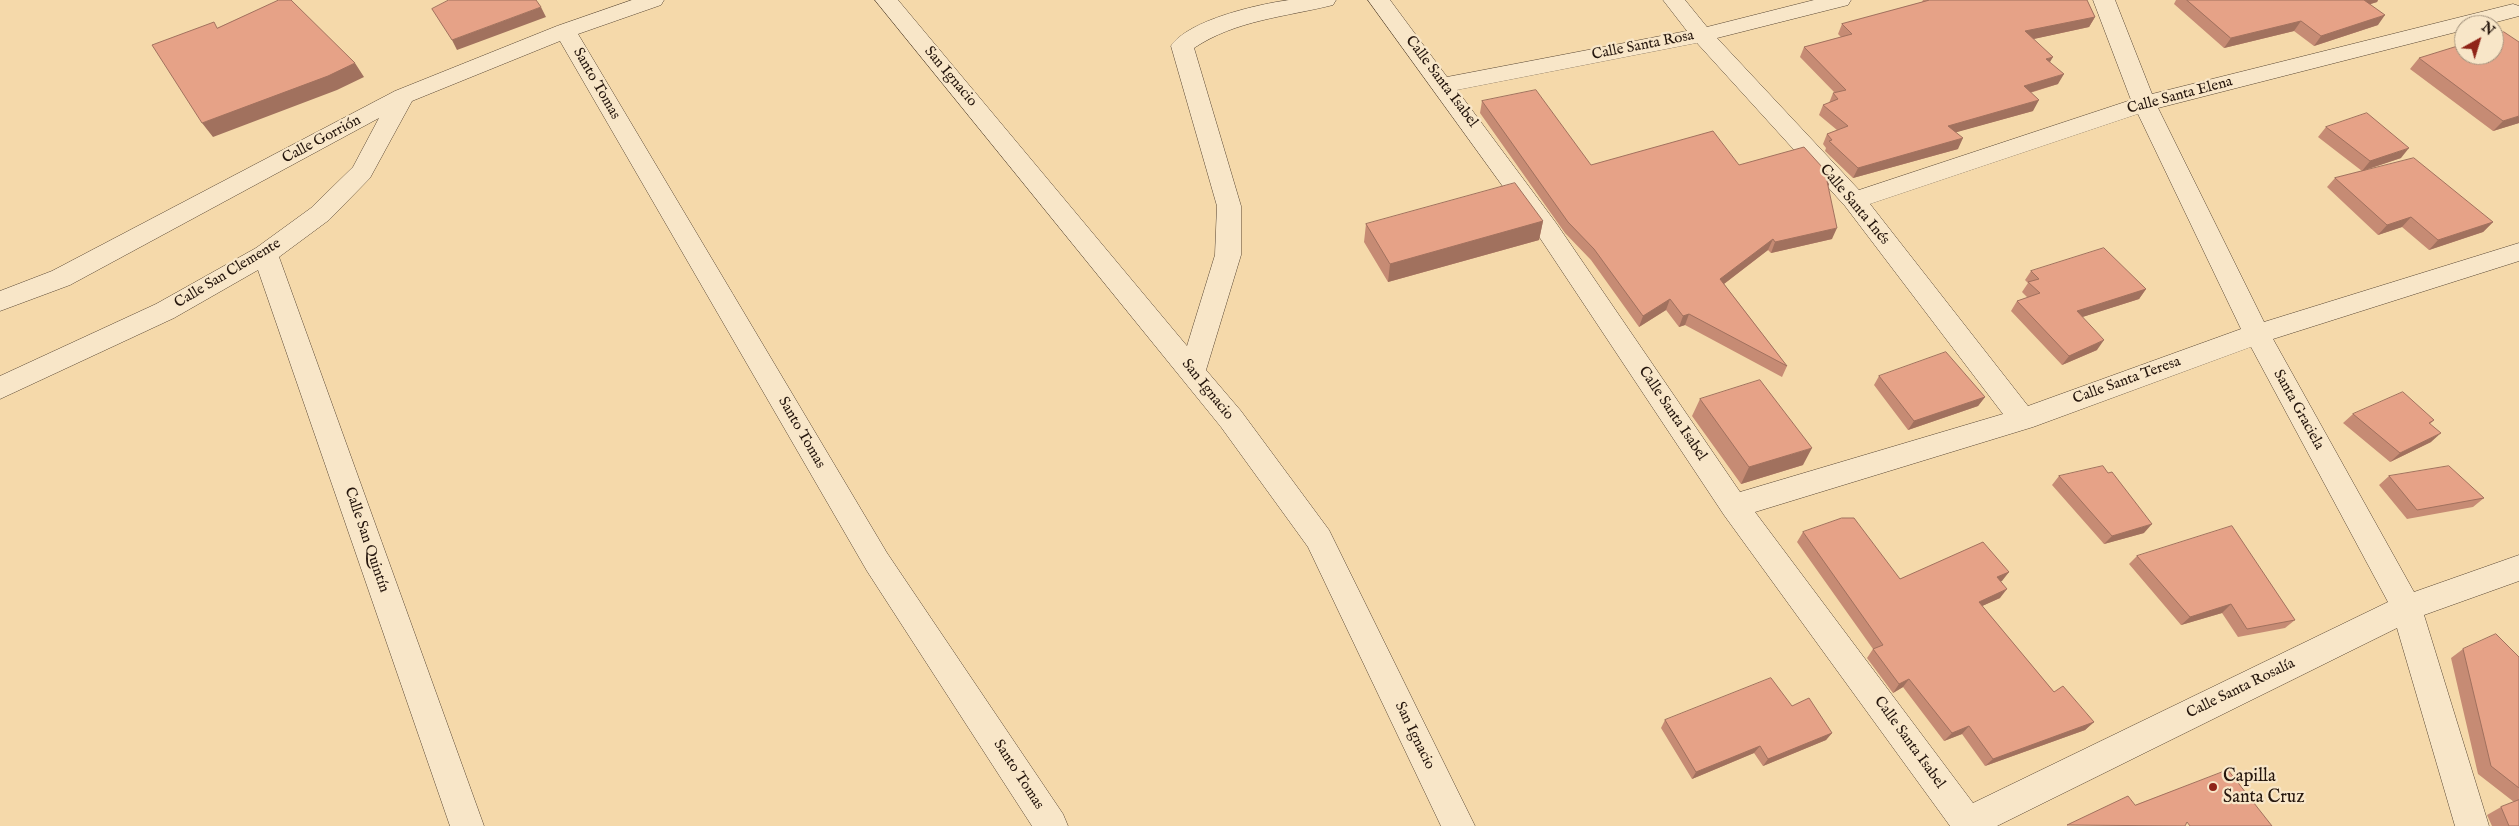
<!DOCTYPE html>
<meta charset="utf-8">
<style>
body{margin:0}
#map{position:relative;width:2519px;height:826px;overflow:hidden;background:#f5d9aa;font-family:"IM FELL English",serif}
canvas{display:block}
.north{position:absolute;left:2454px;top:15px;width:50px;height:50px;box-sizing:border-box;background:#f8e6c8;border:1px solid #a4937d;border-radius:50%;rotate:39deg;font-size:14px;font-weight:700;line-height:20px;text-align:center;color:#25160d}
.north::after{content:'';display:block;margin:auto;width:18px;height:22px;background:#8f2418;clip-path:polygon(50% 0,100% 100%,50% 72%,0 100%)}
</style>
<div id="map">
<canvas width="2519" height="826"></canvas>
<div class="north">N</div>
</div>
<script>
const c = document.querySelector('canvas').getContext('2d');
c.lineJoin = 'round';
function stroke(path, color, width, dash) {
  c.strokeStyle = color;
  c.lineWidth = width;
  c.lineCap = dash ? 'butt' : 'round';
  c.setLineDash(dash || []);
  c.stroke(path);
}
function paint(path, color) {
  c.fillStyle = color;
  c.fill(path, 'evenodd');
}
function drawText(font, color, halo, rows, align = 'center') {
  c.font = font + ' "IM FELL English",serif';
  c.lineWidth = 4.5;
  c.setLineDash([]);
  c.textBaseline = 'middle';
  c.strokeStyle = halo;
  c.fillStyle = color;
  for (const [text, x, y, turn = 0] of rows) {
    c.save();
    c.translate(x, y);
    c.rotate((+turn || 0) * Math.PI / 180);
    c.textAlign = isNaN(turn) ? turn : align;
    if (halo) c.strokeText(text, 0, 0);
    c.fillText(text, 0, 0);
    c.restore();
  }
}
const street = new Path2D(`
 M632,0H664L661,5L578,34L887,553L1063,814L1068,826H1032L867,571L560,41L412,101L370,178L329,220L279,257L484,826H450L258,270L174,318L0,399V376L156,304L256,248L311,208L353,167L379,118L70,285L0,311V291L52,271L395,91L557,26Z
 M875,0H898L1187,346L1215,255L1217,206L1171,46C1188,20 1259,4 1289,0C1304,0 1320,0 1336,0L1333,5C1285,17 1236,20 1194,48L1241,206V255L1206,370L1241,411L1329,530L1475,826H1441L1308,547L1221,427Z
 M1368,0H1390L1447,77L1687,31L1663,0H1685L1707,27L1814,0H1851L1848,5L1717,38L1859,190L2131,100L2093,0H2115L2152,94L2513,4L2519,6V16L2485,25H2464V30L2158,108L2264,322L2519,243V261L2273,339L2414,592L2519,555V581L2424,615L2489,826H2455L2397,628L1997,826H1950L1724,515L1538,235ZM1697,43L1845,206L2003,414L1740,492L1556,223L1457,90ZM2138,114L2241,329L2028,406L1870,204ZM2251,347L2388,602L1973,803L1755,512L2033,427Z`);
const wall = new Path2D(`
 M1923,0H2087L2095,17L2089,27L2033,39L2050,62L2058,84L2030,93L2033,111L1956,132L1958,149L1853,178L1825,151L1826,148L1823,144L1827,134L1837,130L1819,115L1823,105L1829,103L1833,93H1835L1800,57L1804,47L1841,37L1838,34L1842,24L1922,2Z
 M2176,0H2378L2377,2L2370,4L2378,25L2314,46L2294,31L2224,48L2174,4Z
 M2419,58L2519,123L2493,131L2410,69Z
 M1482,101L1591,165H1739L1828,187L1832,239L1771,253L1768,250L1724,284L1787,366L1782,377L1685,325L1679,327L1666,310L1639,327L1591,260L1565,233L1480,113Z
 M2326,127L2401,158L2365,170L2493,222L2483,232L2429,250L2402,227L2378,235L2327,187L2335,178L2362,171L2318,137Z
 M1543,221L1539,240L1388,282L1364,242L1366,224Z
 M2031,271L2146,289L2139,299L2082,317L2097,350L2062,365L2011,311L2017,301L2028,298L2022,292L2028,283L2025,280Z
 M1879,376L1985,397L1978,406L1908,430L1874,385Z
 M1700,399L1803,465L1741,484L1692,416Z
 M2353,414L2434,420L2430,424L2431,442L2390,462L2343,423Z
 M2108,473L2144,533L2104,544L2052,485L2059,476Z
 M2389,476L2484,498L2473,507L2407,519L2379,485Z
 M1803,532L1900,579L2009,572L2001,581L2000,598L1982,606L2054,692L2094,722L2085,730L1985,766L1962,734L1944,741L1903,687L1893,693L1867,658L1873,649L1797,542Z
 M2137,556L2295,620L2285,628L2238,637L2222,613L2181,625L2129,564Z
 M2463,649L2519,657V826H2492L2487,815L2501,807L2514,802L2478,774L2451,658Z
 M1792,706L1832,733L1826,740L1763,766L1754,753L1692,779L1661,728L1665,720Z`);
const shadedWall = new Path2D(`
 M2362,0H2378L2377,2L2355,9Z
 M541,7L546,17L457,50L452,40Z
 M2385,15L2378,25L2314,46L2321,36Z
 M2095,17L2089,27L2020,42L2025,31Z
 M2301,21L2294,31L2224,48L2231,38Z
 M2053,57L2047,67L2046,59Z
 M355,63L364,77L337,90L213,137L202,123Z
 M2064,74L2058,84L2018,96L2024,86Z
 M2039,100L2033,111L1943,136L1948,126Z
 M2519,116V123L2493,131L2503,121Z
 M1963,138L1958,149L1853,178L1858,168Z
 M2409,148L2401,158L2362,171L2370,161Z
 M1832,178L1827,189V181Z
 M2411,217L2402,227L2378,235L2387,225Z
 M1543,221L1539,240L1388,282L1390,264Z
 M2493,222L2483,232L2429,250L2438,240Z
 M1837,228L1832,239L1771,253L1775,242Z
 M1773,239L1768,250L1716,290L1720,279Z
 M2146,289L2139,299L2070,321L2077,311Z
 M1670,299L1666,310L1639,327L1643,316Z
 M1689,314L1685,325L1679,327L1683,316Z
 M2104,340L2097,350L2062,365L2069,356Z
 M1985,397L1978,406L1908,430L1914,421Z
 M2441,433L2431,442L2390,462L2400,453Z
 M1812,448L1803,465L1741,484L1749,467Z
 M2152,524L2144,533L2104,544L2112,536Z
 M2009,572L2002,581L1990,586L1997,577Z
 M2007,589L2000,598L1971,611L1979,602Z
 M2231,604L2222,613L2181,625L2190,617Z
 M1909,679L1903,687L1893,693L1899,684Z
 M2094,722L2085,730L1985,766L1993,759Z
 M1969,726L1962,734L1944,741L1952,733Z
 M1832,733L1826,740L1763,766L1768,759Z
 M1760,746L1754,753L1692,779L1696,772Z`);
const building = new Path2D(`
 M279,0H291L355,63L328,76L202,123L152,45L214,22L217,28Z
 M449,0H536L541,7L452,40L432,9Z
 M1930,0H2087L2095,17L2025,31L2053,57L2046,59L2064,74L2024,86L2039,100L1948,126L1963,138L1858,168L1829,141L1832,140L1827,134L1848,126L1823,105L1838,99L1833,93L1846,90L1804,47L1852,34L1842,24Z
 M2187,0H2364L2385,15L2321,36L2301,21L2231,38Z
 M2504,32L2519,42V116L2503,121L2419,58L2464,44V55H2494V35Z
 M1536,90L1591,165L1713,131L1739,165L1804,147L1832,178L1827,181L1837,228L1775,242L1773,239L1720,279L1787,366L1689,314L1683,316L1670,299L1643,316L1594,249L1568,222L1482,101Z
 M2367,113L2409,148L2370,161L2326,127Z
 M2414,158L2493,222L2438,240L2411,217L2387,225L2335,178Z
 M1515,183L1543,221L1390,264L1366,224Z
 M2104,248L2146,289L2077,311L2104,340L2069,356L2017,301L2040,293L2028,282L2039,279L2031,271Z
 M1946,352L1985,397L1914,421L1879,376Z
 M1760,380L1812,448L1749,467L1700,399Z
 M2403,392L2434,420L2429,423L2441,433L2400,453L2353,414Z
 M2103,466L2108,473L2112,472L2152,524L2112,536L2059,476Z
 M2449,466L2484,498L2417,510L2389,476Z
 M1842,518H1854L1900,579L1983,542L2009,572L1997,577L2007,589L1979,602L2054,692L2063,686L2094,722L1993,759L1969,726L1952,733L1909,679L1899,684L1873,649L1883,645L1803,532Z
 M2232,526L2295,620L2247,629L2231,604L2190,617L2137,556Z
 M2496,634L2519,657V788L2491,766L2463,649Z
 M1771,678L1792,706L1809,698L1832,733L1768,759L1760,746L1696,772L1665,720Z
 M2228,770L2272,826H2190L2187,822L2185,826L2067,825L2128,796L2135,805Z
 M2519,800V826H2509L2501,807Z`);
const markers = [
 [2213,787,5,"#8f2418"]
];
const streetNames = [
 ["Calle Santa Rosa",1643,46,-11],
 ["San Ignacio",950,77,50],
 ["Calle Santa Isabel",1441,82,53],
 ["Santo Tomas",596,84,60],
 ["Calle Santa Elena",2180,96,-15],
 ["Calle Gorrión",322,140,-28],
 ["Calle Santa Inés",1854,205,50],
 ["Calle San Clemente",228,274,-31],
 ["Calle Santa Teresa",2127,381,-20],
 ["San Ignacio",1207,390,51],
 ["Santa Graciela",2298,410,61],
 ["Calle Santa Isabel",1672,414,56],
 ["Santo Tomas",801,433,60],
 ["Calle San Quintín",366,540,71],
 ["Calle Santa Rosalía",2241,689,-26],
 ["San Ignacio",1414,736,64],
 ["Calle Santa Isabel",1909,743,54],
 ["Santo Tomas",1018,775,57]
];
const nearPoinames = [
 ["Capilla",2223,777],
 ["Santa Cruz",2223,798]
];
stroke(street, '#594734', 1);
paint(street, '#f8e6c8');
paint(wall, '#c68b74');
paint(shadedWall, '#a1715e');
paint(building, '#e6a287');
stroke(building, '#a1715e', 1);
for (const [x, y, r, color] of markers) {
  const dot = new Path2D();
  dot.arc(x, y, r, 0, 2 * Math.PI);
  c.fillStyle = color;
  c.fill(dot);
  stroke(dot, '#f8e6c8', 2);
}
drawText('15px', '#25160d', '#f8e6c8', streetNames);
drawText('18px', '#25160d', '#f8e6c8', nearPoinames, 'left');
</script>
